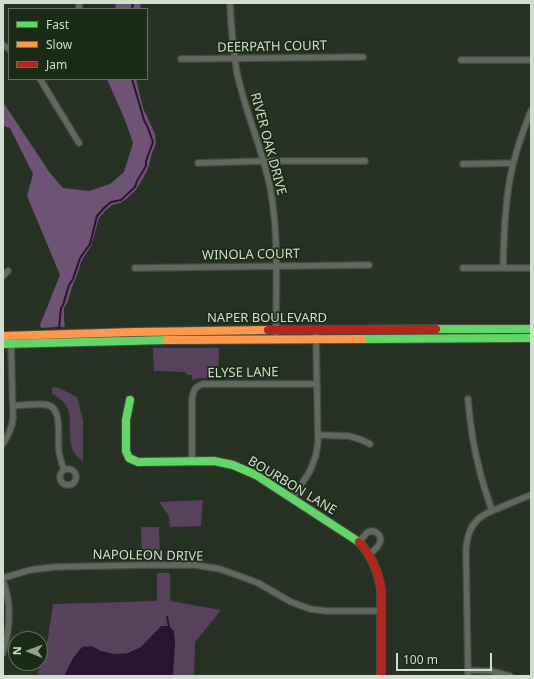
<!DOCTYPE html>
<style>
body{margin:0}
#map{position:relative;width:534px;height:679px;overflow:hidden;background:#273124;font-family:"Noto Sans",sans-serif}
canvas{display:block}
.frame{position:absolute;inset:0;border:4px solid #d2decf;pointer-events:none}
.legend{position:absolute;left:8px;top:8px;width:140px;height:72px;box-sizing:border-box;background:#1a2c15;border:1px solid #64735f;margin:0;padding:5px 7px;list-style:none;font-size:12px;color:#d2decf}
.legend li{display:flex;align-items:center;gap:8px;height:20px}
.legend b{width:20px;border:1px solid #64735f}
.north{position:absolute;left:8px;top:631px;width:40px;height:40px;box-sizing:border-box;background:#1a2c15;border:1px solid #64735f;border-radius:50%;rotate:271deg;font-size:11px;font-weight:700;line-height:16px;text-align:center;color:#d2decf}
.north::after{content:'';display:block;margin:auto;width:14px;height:18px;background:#96a193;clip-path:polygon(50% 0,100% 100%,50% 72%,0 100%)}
.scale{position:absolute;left:396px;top:653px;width:96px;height:18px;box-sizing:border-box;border:2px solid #d2decf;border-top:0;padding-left:5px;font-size:12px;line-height:14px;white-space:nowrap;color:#d2decf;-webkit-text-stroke:3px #1a2c15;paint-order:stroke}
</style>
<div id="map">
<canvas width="534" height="679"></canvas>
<div class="frame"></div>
<ul class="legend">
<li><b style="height:5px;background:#63d668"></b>Fast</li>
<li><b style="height:5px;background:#ff974d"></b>Slow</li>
<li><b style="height:5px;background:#b3261e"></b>Jam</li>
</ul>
<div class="north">N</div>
<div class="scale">100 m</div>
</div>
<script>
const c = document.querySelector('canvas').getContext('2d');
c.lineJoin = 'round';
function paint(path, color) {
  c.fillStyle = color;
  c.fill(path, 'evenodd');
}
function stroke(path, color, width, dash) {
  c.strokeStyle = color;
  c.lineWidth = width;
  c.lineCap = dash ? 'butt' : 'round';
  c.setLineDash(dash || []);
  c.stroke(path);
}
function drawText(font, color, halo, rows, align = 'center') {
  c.font = font + ' "Noto Sans",sans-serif';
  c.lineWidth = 3.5;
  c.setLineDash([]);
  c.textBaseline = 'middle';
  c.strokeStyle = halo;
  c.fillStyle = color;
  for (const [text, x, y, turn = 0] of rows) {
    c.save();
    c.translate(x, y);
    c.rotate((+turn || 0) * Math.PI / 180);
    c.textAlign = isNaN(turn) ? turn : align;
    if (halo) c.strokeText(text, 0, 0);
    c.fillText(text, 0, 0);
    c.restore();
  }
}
const green = new Path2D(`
 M153,348H219L218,378H199L192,380V375H188L185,372L154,371Z
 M55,387L61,389L77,397L83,420V462C78,457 72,452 71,444C70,442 70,438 70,435C70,414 72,405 52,394V388Z
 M203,500L201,526L170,527L169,516L159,502Z
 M141,527H159L160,556H142Z
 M157,573H170V601L221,610L195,642L194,676H37L48,638L53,604L157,601Z`);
const forest = new Path2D(`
 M116,3H141L140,9H115Z
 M107,79H136L143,108L155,134L156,143L151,156L149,165L147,171L136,190L125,200L120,203L112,205L105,211L99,218L91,246L82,260L76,278L72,287L68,301L64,308V319L65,327H57L56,326V327L41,328L40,325L60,275L27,196L33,174L10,128L3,126V102L50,173L63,188L89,191L110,184L124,172L133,143L125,120Z`);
const water = new Path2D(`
 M161,626H169L174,631L175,643L173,676H64L73,658L82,647L92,646L101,651L114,654L128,653L141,647Z`);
const stream = new Path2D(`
 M132,9L133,3
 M59,328L61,308L63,305L69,285L73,279L80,258L90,244L97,216L104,208L111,202L121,200L135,187L137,181L146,166V161L153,142L148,128L144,120L132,79
 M167,617L169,626`);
const street = new Path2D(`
 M79,3V9
 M230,3C231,26 233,50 237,73C245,111 262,148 270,187C279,235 276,285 276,333
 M3,45L9,49
 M181,59L363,57
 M461,60H531
 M40,79L79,143
 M198,163L263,161H365
 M463,164L513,163
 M135,268L369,265
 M463,268H531
 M503,268C504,233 505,198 513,164C518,146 524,128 531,111
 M3,276L8,271
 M468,399C470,421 472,442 478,463C481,480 487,495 492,511
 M13,406C22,405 40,403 48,405C63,409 57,439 59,452C60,458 62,464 64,470
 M318,435L349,436L362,440L370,444
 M3,444C8,436 12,428 13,418L11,341
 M192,461V399C194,390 194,387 203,384H317
 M60 477a8 8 0 1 1 16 0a8 8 0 1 1-16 0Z
 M292,499L310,471L316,455L318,442L316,336
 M359,542C362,539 365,534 368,532C375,529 382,535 380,542C379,547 373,551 369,555
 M3,578L30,570L54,567L147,565H195L220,569L245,578L258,583L291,602L310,609L327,611H381
 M3,581C12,604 10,629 3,653
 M468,670L491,671L510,676
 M468,676L466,553C466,538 470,523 484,515C488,512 494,510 499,508C509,504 520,499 531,495`);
const fast = new Path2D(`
 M436,329H531
 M362,339L531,338
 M3,344L167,340
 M130,400L126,420V451L129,458L138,462L214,461L233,465L256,475L359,542`);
const slow = new Path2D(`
 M3,336L135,332L268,330
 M167,340L362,339`);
const jam = new Path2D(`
 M268,330L436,329
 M359,542C371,555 378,571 381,589V676`);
const streetNames = [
 ["DEERPATH COURT",272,47,-1],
 ["RIVER OAK DRIVE",268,144,75],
 ["WINOLA COURT",251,255,-1],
 ["NAPER BOULEVARD",267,318],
 ["ELYSE LANE",243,373,-1],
 ["BOURBON LANE",292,486,31],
 ["NAPOLEON DRIVE",148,556,1]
];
paint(green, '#57425c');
paint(forest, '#6d5474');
paint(water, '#2b1430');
stroke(stream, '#2b1430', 2);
stroke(street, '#434c40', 8);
stroke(fast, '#434c40', 10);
stroke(slow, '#434c40', 10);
stroke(jam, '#434c40', 10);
stroke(street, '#626761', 5.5);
stroke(fast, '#63d668', 8);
stroke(slow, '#ff974d', 8);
stroke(jam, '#b3261e', 8);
drawText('13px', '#d2decf', '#1a2c15', streetNames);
</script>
